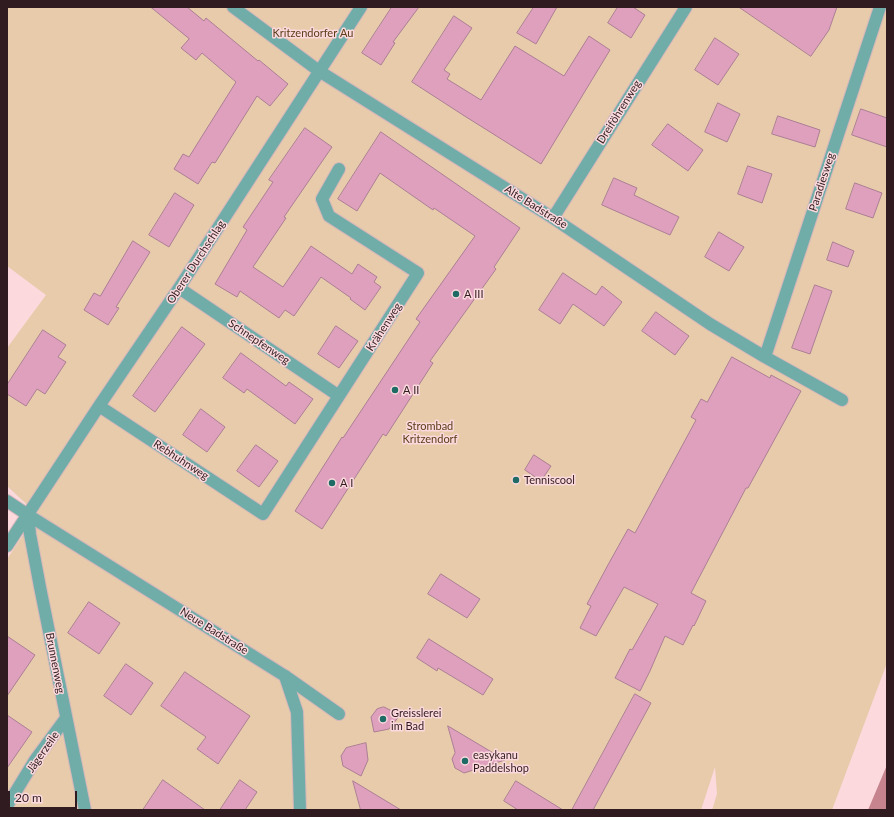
<!DOCTYPE html>
<meta charset="utf-8">
<style>
body{margin:0}
#map{position:relative;width:894px;height:817px;overflow:hidden;background:#fbd9dd;font-family:Lato,sans-serif}
canvas{display:block}
.frame{position:absolute;inset:0;border:8px solid #301c20;pointer-events:none}
.scale{position:absolute;left:8px;top:791px;width:69px;height:18px;box-sizing:border-box;border:2px solid #301c20;border-top:0;padding-left:5px;font-size:12px;line-height:14px;white-space:nowrap;color:#301c20;-webkit-text-stroke:3px #fbd9dd;paint-order:stroke}
</style>
<div id="map">
<canvas width="894" height="817"></canvas>
<div class="frame"></div>
<div class="scale">20 m</div>
</div>
<script>
const c = document.querySelector('canvas').getContext('2d');
c.lineJoin = 'round';
function paint(path, color) {
  c.fillStyle = color;
  c.fill(path, 'evenodd');
}
function stroke(path, color, width, dash) {
  c.strokeStyle = color;
  c.lineWidth = width;
  c.lineCap = dash ? 'butt' : 'round';
  c.setLineDash(dash || []);
  c.stroke(path);
}
function drawText(font, color, halo, rows, align = 'center') {
  c.font = font + ' Lato,sans-serif';
  c.lineWidth = 3;
  c.setLineDash([]);
  c.textBaseline = 'middle';
  c.strokeStyle = halo;
  c.fillStyle = color;
  for (const [text, x, y, turn = 0] of rows) {
    c.save();
    c.translate(x, y);
    c.rotate((+turn || 0) * Math.PI / 180);
    c.textAlign = isNaN(turn) ? turn : align;
    if (halo) c.strokeText(text, 0, 0);
    c.fillText(text, 0, 0);
    c.restore();
  }
}
const green = new Path2D(`
 M7,7H887V663L832,810H712L717,794L715,767L701,810H7V559L37,514L7,486V348L46,295L7,266Z`);
const water = new Path2D(`
 M887,765V810H868Z`);
const building = new Path2D(`
 M151,7H187L204,21L206,18L258,61L259,60L288,84L270,106L257,96L215,163L212,162L198,184L174,169L183,154L189,157L236,82L202,53L196,60L181,48L189,39Z
 M392,7H419L393,42L395,43L381,65L362,53Z
 M534,7H557L536,44L517,33Z
 M618,7H633L645,15L631,38L608,23Z
 M739,7H837L829,30L811,56Z
 M454,16L472,28L444,70L450,74L447,79L481,100L515,46L564,76L589,36L610,50L541,164L463,115L412,82Z
 M715,38L739,54L718,85L695,70Z
 M718,103L740,114L727,142L705,132Z
 M861,109L887,118V147L852,135Z
 M778,116L820,130L815,147L772,134Z
 M668,124L703,150L688,171L652,145Z
 M305,128L332,147L284,217L286,218L253,267L283,287L311,246L352,274L358,264L377,277L374,282L381,287L365,310L350,299L351,298L321,277L294,316L285,310L279,318L240,291L237,297L215,284L247,230L243,227L273,182L269,180Z
 M381,132L520,228L494,267L496,269L430,361L433,363L386,436L383,434L322,529L295,511L342,437L343,438L420,322L416,319L475,236L434,208L433,210L380,173L357,211L338,199Z
 M748,166L772,174L762,203L738,194Z
 M614,178L637,188L634,195L679,217L670,235L602,205Z
 M855,183L882,193L873,218L846,209Z
 M175,193L194,205L169,247L149,235Z
 M719,232L744,247L729,271L705,257Z
 M133,241L150,252L116,307L119,308L108,325L84,310L94,293L100,296Z
 M833,242L854,251L848,267L827,260Z
 M563,273L596,295L602,286L622,302L604,326L573,304L560,324L539,310Z
 M815,285L832,291L810,354L792,348Z
 M656,312L689,336L675,355L642,331Z
 M336,326L358,341L339,368L318,354Z
 M182,327L205,344L155,412L133,396Z
 M43,330L66,345L58,357L66,362L45,394L37,389L26,406L7,394V385Z
 M241,353L286,386L289,382L313,399L295,424L247,389L244,393L223,378Z
 M732,357L770,378L771,375L801,391L748,488H746L691,593L706,601L694,626L693,625L683,645L665,636L650,671L640,691L615,678L630,649L632,650L658,604L624,587L596,636L580,628L591,606L587,604L609,563L628,529L635,533L696,420L691,417L701,399L707,402Z
 M201,409L225,427L207,452L183,435Z
 M256,445L278,461L259,487L237,471Z
 M534,455L551,466L541,481L525,470Z
 M441,574L480,599L467,618L428,594Z
 M89,602L120,623L99,654L68,633Z
 M7,636L35,655L7,696Z
 M429,639L493,679L483,695L438,668L437,671L417,658Z
 M126,664L153,683L131,715L104,696Z
 M185,672L250,716L218,764L197,749L206,737L161,706Z
 M635,694L651,703L593,810H572Z
 M384,707L400,715L389,729L374,732L371,717L377,709Z
 M7,715L32,732L7,768Z
 M448,726L505,760L464,773L455,768L452,759L455,753Z
 M366,743L368,760L361,776L343,766L341,756L346,748Z
 M163,780L205,810H143Z
 M240,780L257,792L245,810H220Z
 M353,781L401,810H361Z
 M516,781L563,810H518L504,801Z`);
const service = new Path2D(`
 M285,676L339,714`);
const minor = new Path2D(`
 M233,7L319,71L553,218L710,324L765,357L842,400
 M553,218L686,7
 M179,288L339,396
 M765,357L880,7
 M99,406L263,514L418,273L329,216L322,199L339,169
 M7,501L28,515L285,676L297,712L300,810
 M28,515L30,534L40,587L85,810
 M7,546L99,406L179,288L361,7
 M7,806L35,760L66,718`);
const markers = [
 [456,294,4,"#1e6a65"],
 [395,390,4,"#1e6a65"],
 [516,480,4,"#1e6a65"],
 [332,483,4,"#1e6a65"],
 [383,719,4,"#1e6a65"],
 [465,761,4,"#1e6a65"]
];
const parkNames = [
 ["Kritzendorfer Au",313,33],
 ["Strombad",430,426],
 ["Kritzendorf",430,439]
];
const streetNames = [
 ["Dreiföhrenweg",619,112,-58],
 ["Paradiesweg",822,182,-72],
 ["Alte Badstraße",536,207,32],
 ["Oberer Durchschlag",196,262,-57],
 ["Krähenweg",384,327,-57],
 ["Schnepfenweg",259,342,34],
 ["Rebhuhnweg",181,460,33],
 ["Neue Badstraße",214,631,32],
 ["Brunnenweg",55,663,79],
 ["Jägerzeile",43,752,-55]
];
const poiNames = [
 ["A III",464,294],
 ["A II",403,390],
 ["Tenniscool",524,480],
 ["A I",340,483],
 ["Greisslerei",391,713],
 ["im Bad",391,726],
 ["easykanu",473,755],
 ["Paddelshop",473,768]
];
paint(green, '#e7cbab');
paint(water, '#c5848e');
paint(building, '#dea0bd');
stroke(building, '#ad7f95', 1);
stroke(service, '#d6b7bb', 14);
stroke(minor, '#d6b7bb', 14);
stroke(service, '#70ada8', 12);
stroke(minor, '#70ada8', 12);
for (const [x, y, r, color] of markers) {
  const dot = new Path2D();
  dot.arc(x, y, r, 0, 2 * Math.PI);
  c.fillStyle = color;
  c.fill(dot);
  stroke(dot, '#fbd9dd', 1.5);
}
drawText('11px', '#5a3c17', '#fbd9dd', parkNames);
drawText('11px', '#301c20', '#fbd9dd', streetNames);
drawText('11px', '#301c20', '#fbd9dd', poiNames, 'left');
</script>
